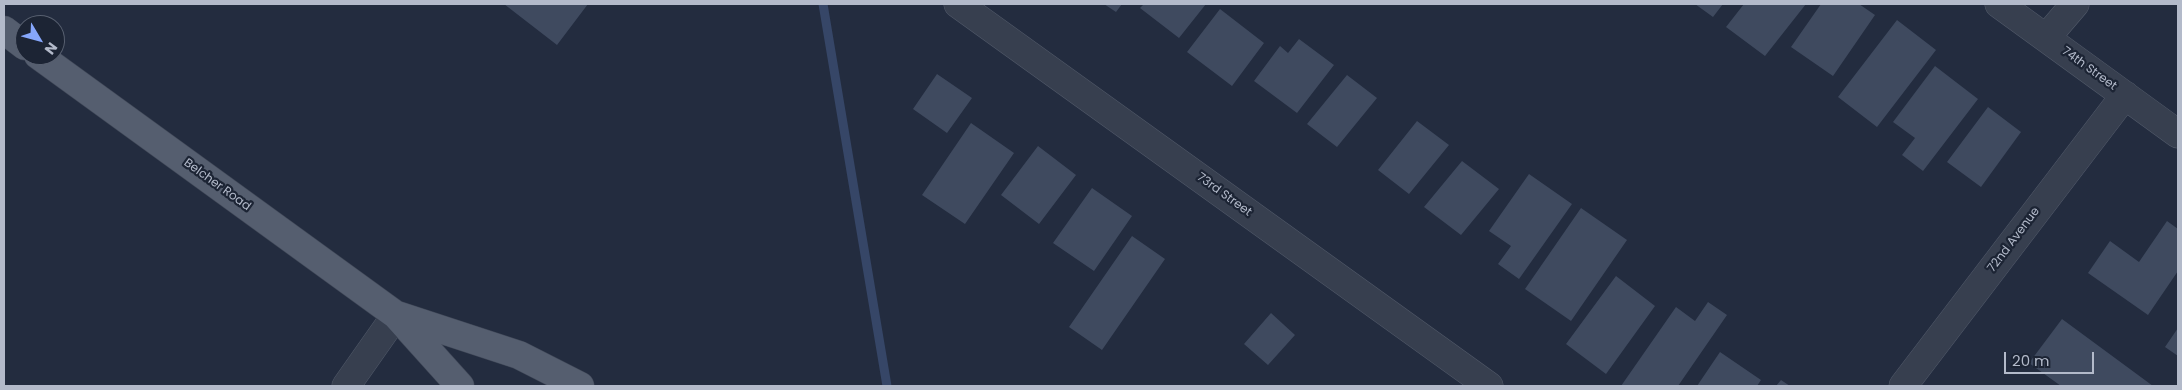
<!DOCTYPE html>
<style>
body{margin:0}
#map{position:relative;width:2182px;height:390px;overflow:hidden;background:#232c3f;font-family:Poppins,sans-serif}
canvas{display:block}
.frame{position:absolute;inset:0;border:5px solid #b3baca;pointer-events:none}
.north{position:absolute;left:15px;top:15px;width:50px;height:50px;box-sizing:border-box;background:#1c2434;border:1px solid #586070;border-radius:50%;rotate:127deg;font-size:14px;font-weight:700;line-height:20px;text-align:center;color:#b3baca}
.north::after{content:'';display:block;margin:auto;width:18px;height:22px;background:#86a7fc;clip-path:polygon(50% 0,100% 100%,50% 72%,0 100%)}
.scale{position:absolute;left:2004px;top:352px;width:90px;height:22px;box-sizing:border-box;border:2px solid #b3baca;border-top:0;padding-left:6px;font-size:15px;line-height:18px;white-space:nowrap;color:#b3baca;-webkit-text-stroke:4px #1c2434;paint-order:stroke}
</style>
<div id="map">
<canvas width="2182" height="390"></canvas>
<div class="frame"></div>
<div class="north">N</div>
<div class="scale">20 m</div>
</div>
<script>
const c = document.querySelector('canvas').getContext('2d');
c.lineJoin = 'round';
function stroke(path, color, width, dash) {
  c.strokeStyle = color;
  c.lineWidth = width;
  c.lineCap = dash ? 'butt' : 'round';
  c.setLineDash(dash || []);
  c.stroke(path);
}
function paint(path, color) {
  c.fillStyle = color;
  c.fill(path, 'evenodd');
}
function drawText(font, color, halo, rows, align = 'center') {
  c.font = font + ' Poppins,sans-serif';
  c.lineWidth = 4.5;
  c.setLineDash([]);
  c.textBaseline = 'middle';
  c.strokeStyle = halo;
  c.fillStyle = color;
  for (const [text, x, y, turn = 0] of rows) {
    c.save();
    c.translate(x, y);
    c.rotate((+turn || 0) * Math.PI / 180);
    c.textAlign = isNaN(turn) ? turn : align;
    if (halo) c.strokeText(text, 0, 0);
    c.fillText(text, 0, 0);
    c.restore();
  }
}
const stream = new Path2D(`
 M823,4L887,386`);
const building = new Path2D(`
 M504,4H588L557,45Z
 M1104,4H1122L1116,12Z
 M1144,4H1206L1179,38L1140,8Z
 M1695,4H1723L1713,17Z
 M1744,4H1806L1765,56L1726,27Z
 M1821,4H1859L1875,15L1833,76L1791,47Z
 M1220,9L1264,43L1232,86L1187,52Z
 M1897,20L1936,50L1877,127L1838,97Z
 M1299,39L1334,65L1297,113L1254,81L1280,46L1288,53Z
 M1935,66L1978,99L1923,171L1902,155L1915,138L1893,122Z
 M937,74L972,98L947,133L913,109Z
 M1347,75L1377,98L1337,147L1307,124Z
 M1988,107L2021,132L1981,187L1947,162Z
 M1417,121L1449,145L1409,194L1378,170Z
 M971,123L1014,153L965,224L922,195Z
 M1038,146L1076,175L1039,224L1001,195Z
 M1462,161L1499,189L1461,235L1424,207Z
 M1529,174L1572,204L1519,279L1498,264L1511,246L1489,231Z
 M1092,188L1132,216L1094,271L1053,243Z
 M1581,208L1627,240L1571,321L1525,289Z
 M2167,221L2178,229V271L2148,315L2088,273L2110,241L2139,262Z
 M1132,236L1165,259L1102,350L1069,327Z
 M1616,276L1655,306L1606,374L1566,344Z
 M1708,302L1727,315L1678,386H1621L1676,307L1695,321Z
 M1271,313L1295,335L1268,365L1244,344Z
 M2062,319L2153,386H2061L2029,363Z
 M2178,328V356L2165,347Z
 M1720,352L1761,380L1757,386H1697Z
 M1781,380L1790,386H1776Z`);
const minor = new Path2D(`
 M958,4L1489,386
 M1999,4L2178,134
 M2046,38L2075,4
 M346,386L396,315
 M1903,386L2125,95`);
const major = new Path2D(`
 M4,30L25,46
 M38,55L396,315L460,386
 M397,315L519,355L580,386`);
const streetNames = [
 ["74th Street",2089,69,36],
 ["Belcher Road",217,185,36],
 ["73rd Street",1224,195,36],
 ["72nd Avenue",2014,240,-53]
];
stroke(stream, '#364667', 9);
paint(building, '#3f4a5f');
stroke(minor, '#525a6a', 29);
stroke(major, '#404858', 29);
stroke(minor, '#373f4f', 28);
stroke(major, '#555e6f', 28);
drawText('12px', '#b3baca', '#1c2434', streetNames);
</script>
